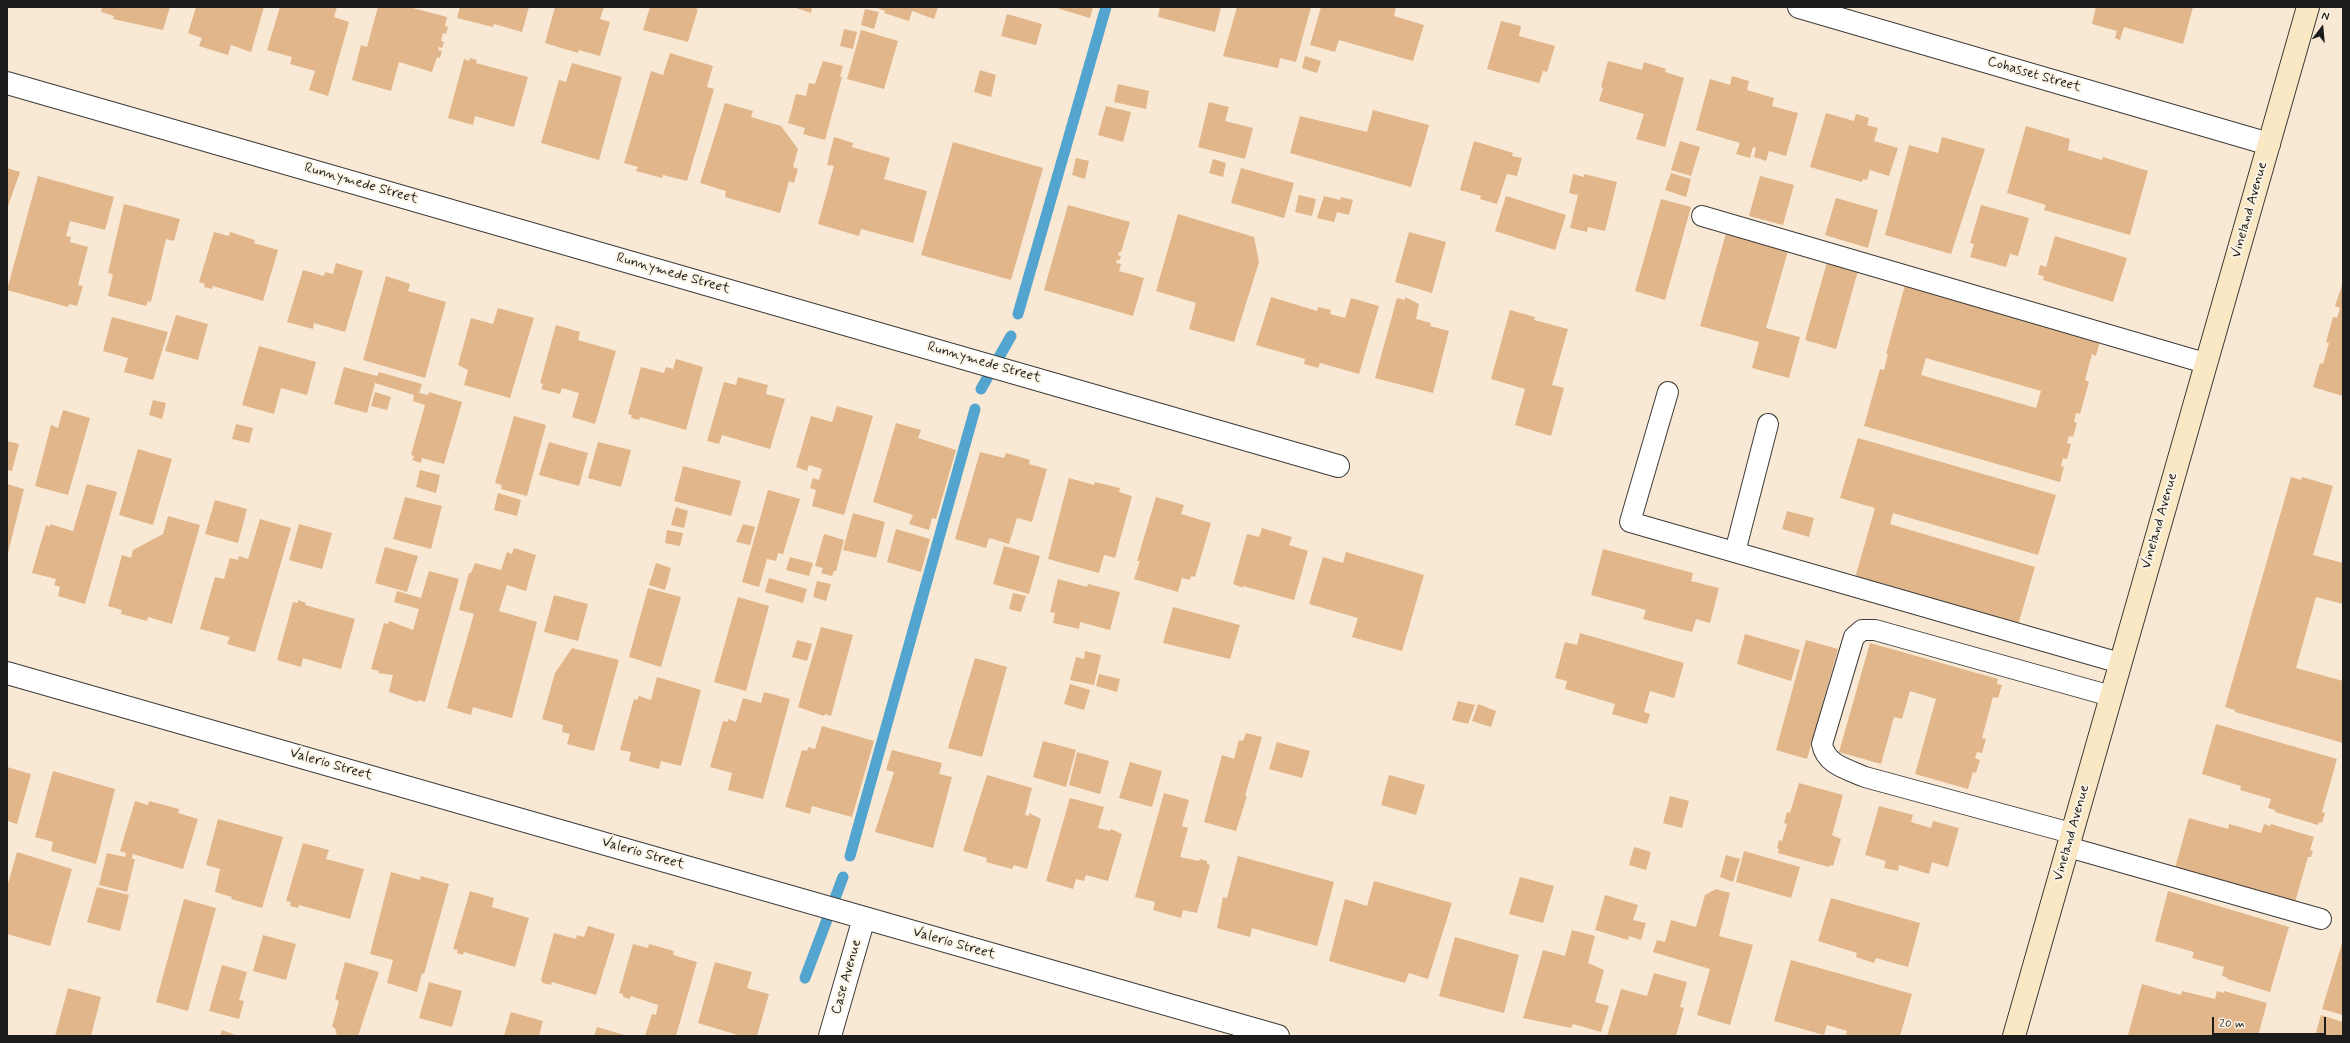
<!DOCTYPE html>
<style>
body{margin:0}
#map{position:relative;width:2350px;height:1043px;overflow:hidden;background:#f9e9d4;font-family:Mynerve,sans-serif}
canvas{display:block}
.frame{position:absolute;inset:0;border:8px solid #1c1c1c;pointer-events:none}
.north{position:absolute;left:2302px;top:8px;width:40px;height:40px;-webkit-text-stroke:3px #fcf5e5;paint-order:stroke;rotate:16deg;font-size:11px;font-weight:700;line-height:16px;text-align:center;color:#1c1c1c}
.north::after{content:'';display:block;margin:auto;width:14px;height:18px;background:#1c1c1c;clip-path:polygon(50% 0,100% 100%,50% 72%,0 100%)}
.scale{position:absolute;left:2212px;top:1017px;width:114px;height:18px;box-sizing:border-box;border:2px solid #1c1c1c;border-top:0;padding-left:5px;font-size:12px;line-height:14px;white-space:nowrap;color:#1c1c1c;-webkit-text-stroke:3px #fcf5e5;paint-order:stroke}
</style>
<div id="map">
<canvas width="2350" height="1043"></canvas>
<div class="frame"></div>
<div class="north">N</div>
<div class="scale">20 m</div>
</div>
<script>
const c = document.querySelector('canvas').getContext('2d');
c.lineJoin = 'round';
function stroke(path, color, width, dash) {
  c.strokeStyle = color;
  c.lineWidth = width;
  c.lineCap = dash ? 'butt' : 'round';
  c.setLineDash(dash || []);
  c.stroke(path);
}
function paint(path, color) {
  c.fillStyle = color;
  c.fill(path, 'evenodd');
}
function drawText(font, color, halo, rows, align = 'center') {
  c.font = font + ' Mynerve,sans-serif';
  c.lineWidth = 4;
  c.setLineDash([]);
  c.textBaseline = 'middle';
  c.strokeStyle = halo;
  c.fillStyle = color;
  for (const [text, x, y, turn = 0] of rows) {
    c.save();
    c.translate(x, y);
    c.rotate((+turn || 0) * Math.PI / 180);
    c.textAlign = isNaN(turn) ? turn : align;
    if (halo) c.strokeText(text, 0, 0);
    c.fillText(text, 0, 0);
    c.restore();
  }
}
const stream = new Path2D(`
 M1018,314L1106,7
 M981,389L1011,336
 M850,856L975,409
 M805,978L843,877`);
const building = new Path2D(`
 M102,7H170L163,30L113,19L114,16L101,12Z
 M196,7H264L251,52L231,45L228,55L199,46L202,38L188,33Z
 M280,7H337L334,17L349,22L328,96L309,90L315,71L290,64L292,57L267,50Z
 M378,7H409L447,17L445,26L448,27L446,34L443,33L441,41L444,42L442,48L439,47L438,50L442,51L440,58L437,57L432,72L399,62L391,91L352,80L361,45L367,47Z
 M460,7H529L522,32L494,24L493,27L457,18Z
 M555,7H604L600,19L610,22L600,56L579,50L578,53L545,43Z
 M650,7H691L698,9L688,42L643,30Z
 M793,7H812L811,13Z
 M875,7H938L934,19L912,11L909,21L884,13L885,11Z
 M1053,7H1093L1090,18Z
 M1160,7H1221L1215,32L1158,17Z
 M1237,7H1311L1296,62L1280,58L1278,68L1223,56Z
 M1321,7H1396L1394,16L1424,25L1413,61L1339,40L1335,52L1310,45Z
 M2096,7H2193L2183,44L2124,27L2120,40L2115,38L2117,31L2092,24Z
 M865,9L879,12L874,29L861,25Z
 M1007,14L1042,24L1036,45L1001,36Z
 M1501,21L1521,26L1519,36L1555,46L1547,72L1543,71L1539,83L1487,69Z
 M844,29L857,32L853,49L840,46Z
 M861,30L898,41L884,89L847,79Z
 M670,53L713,66L707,87L714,89L687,181L663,175L662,178L636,171L638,167L624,163L651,71L663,75Z
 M1305,56L1321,61L1317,73L1302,68Z
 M470,58L477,60L476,63L528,77L514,127L475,116L473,125L448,118L464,59L469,61Z
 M823,61L843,66L840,77H842L825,140L803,134L805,128L788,123L796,94L806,96L809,83L815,84Z
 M1608,61L1642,70L1644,62L1666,69L1665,72L1684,78L1665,147L1636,139L1644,114L1599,101L1603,88L1601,87Z
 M572,63L622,77L599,160L541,143L559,80L566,82Z
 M980,70L996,75L991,97L974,92Z
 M1732,76L1749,81L1747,90L1774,98L1772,106L1798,113L1786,156L1769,151L1766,161L1754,157L1756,148L1753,147L1750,158L1736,154L1740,143L1696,130L1710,79L1730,85Z
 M1118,84L1149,91L1146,109L1114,102Z
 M1209,102L1229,107L1225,121L1253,128L1245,159L1198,147Z
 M725,103L753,111L751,117L781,126L798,149L793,167L798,169L794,183L789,181L780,213L725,197L726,191L700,183Z
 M1106,106L1131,112L1123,142L1098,135Z
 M1373,110L1429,125L1411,187L1290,153L1300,116L1367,132Z
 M1826,113L1854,121L1856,114L1869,118L1867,125L1878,128L1874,141L1898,148L1889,176L1870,170L1867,180L1863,179L1862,182L1810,167Z
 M2026,126L2070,139L2068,150L2102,160L2103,157L2148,171L2130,235L2044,210L2046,205L2007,193Z
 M834,137L853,143L852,147L890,158L884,179L927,191L913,243L861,229L859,236L818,224L834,166L827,165Z
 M1942,137L1985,149L1951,254L1885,235L1909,145L1938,153Z
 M1474,141L1513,153L1512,156L1522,158L1517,176L1507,174L1497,204L1480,199L1481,196L1460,190Z
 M1680,141L1700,147L1691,176L1671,170Z
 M953,142L1043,168L1011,280L921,255Z
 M1076,158L1089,161L1085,179L1072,175Z
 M1213,159L1226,163L1223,177L1209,173Z
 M7,168L20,172L7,209Z
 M1241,168L1294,183L1284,218L1231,203Z
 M1671,173L1691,179L1686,197L1665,190Z
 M1573,174L1584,177V174L1617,182L1605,231L1588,227L1587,232L1570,228L1578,195L1569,193Z
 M38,176L114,197L105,230L70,221L66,236L71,237L70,242L88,247L78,285L83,286L77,306L69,304L68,307L7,290Z
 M1760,176L1794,185L1783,225L1749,216Z
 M1299,195L1316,199L1312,216L1295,212Z
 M1324,196L1340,200L1341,197L1353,200L1349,215L1337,212L1334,222L1317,218Z
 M1506,196L1566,215L1555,250L1495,231Z
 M1836,198L1878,210L1868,248L1825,235Z
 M1661,199L1691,207L1665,300L1635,291Z
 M124,204L180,219L174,241L166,239L151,302L148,301L146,306L108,296L113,274L108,273Z
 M1068,205L1130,222L1121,252H1119L1118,255L1121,256L1120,260H1117L1116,263L1121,264L1119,271L1144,278L1133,316L1044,290Z
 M1981,205L2029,218L2018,256L2010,254L2006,267L1970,257L1974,244L1970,243Z
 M1178,214L1254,237L1259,262L1234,342L1189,329L1196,303L1156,291Z
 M214,232L229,236L230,232L255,240L254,243L278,250L263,301L213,286L212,289L204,287L205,284L199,282Z
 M1409,232L1446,242L1432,293L1395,282Z
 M1726,233L1788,251L1766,328L1800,337L1789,378L1752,368L1759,342L1700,326Z
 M2055,236L2127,258L2113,302L2043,280L2044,276L2038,275L2040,265L2046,267Z
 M1827,262L1858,271L1836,349L1805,340Z
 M336,263L363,271L345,332L314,323L313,329L287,322L303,270L324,276L325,272L333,274Z
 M386,276L410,284L408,291L446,302L425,378L363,360Z
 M2343,282V396L2313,387L2320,363L2323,364L2329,343L2326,342L2333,317L2337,318L2340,308L2335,306Z
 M1905,285L2100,341L2096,356L2092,354L2085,380L2089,382L2080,414L2076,413L2074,422L2077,423L2073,437L2069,436L2067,443L2071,444L2067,459L2063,458L2061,466L2064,467L2060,482L1864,426L1880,369L1884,370L1888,354H1886ZM1926,358L2041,391L2036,408L1921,375Z
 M1271,297L1317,311L1318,307L1331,310L1330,314L1345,318L1351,298L1379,306L1359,374L1320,363L1318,368L1304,364L1305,359L1256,345Z
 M1405,297L1419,304L1416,319L1431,323L1430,326L1449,331L1433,393L1375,378L1397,298L1405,300Z
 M498,308L534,318L510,398L464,385L468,370L458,365L471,318L493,324Z
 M1510,310L1535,317L1534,320L1568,329L1552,385L1564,388L1551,436L1515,425L1525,389L1491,379Z
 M176,315L208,324L198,360L165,351Z
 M112,317L168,332L153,380L124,372L128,358L103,351Z
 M556,325L580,332L578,340L616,351L595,424L572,417L579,393L562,388L560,394L541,389L543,384L540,383Z
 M259,346L316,362L307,395L281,388L274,414L242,405Z
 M676,359L703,367L686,430L640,417L639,420L631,418L632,415L628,414L641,367L664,373L666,367L673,369Z
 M344,367L377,376L379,372L422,384L419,393L428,395L429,392L462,402L444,464L422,458L421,463L412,460L414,456L411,455L425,405L413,401L414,395L375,383L367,413L334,404Z
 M738,377L768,385L766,394L785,399L770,449L722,435L719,444L707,441L724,382L736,385Z
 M375,392L391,397L387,410L371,406Z
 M153,400L166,403L162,419L149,415Z
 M837,406L873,416L844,515L812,506L816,490L810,488L813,478L819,480L822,469L809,465L807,471L796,467L811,416L832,422Z
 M63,410L90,418L68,495L35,486L51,425L58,428Z
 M514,416L546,425L527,496L501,489L502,485L495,483Z
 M896,423L921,430L918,438L956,450L936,519L932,518L929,530L909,524L913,515L873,502Z
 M236,424L253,428L249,443L232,439Z
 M1858,438L2056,495L2038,555L1893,513L1890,524L2035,567L2018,625L1855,578L1875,508L1840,498Z
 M7,441L19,444L12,471L7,470Z
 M549,442L588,453L579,486L539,475Z
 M598,442L631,450L621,487L588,478Z
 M138,449L172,459L153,525L119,515Z
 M980,452L1004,458L1006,453L1030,460L1029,464L1047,469L1032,522L1017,518L1009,544L989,538L986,548L955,539Z
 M683,466L741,481L731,516L674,501Z
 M420,470L440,475L436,493L416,487Z
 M2291,477L2301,480L2302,477L2333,486L2313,555L2343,563V604L2316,597L2296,668L2343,681V743L2235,712V710L2225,707Z
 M1069,478L1094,485L1095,482L1120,488L1119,492L1132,496L1115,558L1104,555L1099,573L1048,559Z
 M7,484L24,489L7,557Z
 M87,484L117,492L85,604L58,596L60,587L54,585L56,579L32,573L46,525L50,527V524L73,531Z
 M768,490L800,499L783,554L778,553L776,561L767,559L759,587L742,582Z
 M498,493L521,500L517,516L494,510Z
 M405,497L442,506L431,549L393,539Z
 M1156,497L1184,505L1181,514L1211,523L1195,577L1191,576L1190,580L1182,578L1178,592L1134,579L1140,561H1137Z
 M215,500L247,509L238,543L205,534Z
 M676,507L688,511L684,528L671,525Z
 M1787,511L1814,518L1809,537L1782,529Z
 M853,513L885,522L876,558L843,550Z
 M168,516L200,525L172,624L148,617L147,621L121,614L122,610L108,606L122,555L131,558L133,550L163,534Z
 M260,519L291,528L255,652L227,644L230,637L200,629L215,577L224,579L230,558L238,560L239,556L248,559Z
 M299,524L332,533L322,569L289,560Z
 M743,524L755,527L750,545L736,542Z
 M1262,528L1292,537L1289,545L1308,551L1294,600L1243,586V588L1233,584L1247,534L1259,537Z
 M896,529L930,539L921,572L887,562Z
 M667,530L683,533L680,546L665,543Z
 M824,534L844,540L836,571H834L832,576L821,573L823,568L815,566Z
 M1004,546L1040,556L1029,594L993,584Z
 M385,547L418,556L407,592L375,583Z
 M514,548L536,555L526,591L507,585L499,611L537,622L512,718L473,707L471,715L447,708L474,614L459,610L469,573H471L475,563L501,570L507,552L512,554Z
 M1603,549L1693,573L1691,581L1719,588L1710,623L1696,619L1692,632L1643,619L1646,610L1591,595Z
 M1346,552L1424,575L1402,651L1352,637L1358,618L1309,604L1323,557L1343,563Z
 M790,557L813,563L809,576L786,570Z
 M656,563L671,568L665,590L649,585Z
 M429,571L459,579L425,702L418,700V702L389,692L393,675L378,673L379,671L371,669L384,623L388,624L389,621L413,630L419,609L394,602L397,591L421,598Z
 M769,578L807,589L803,603L765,592Z
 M1058,579L1087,587L1088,584L1120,592L1110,630L1080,622L1079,629L1053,623L1055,613L1050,612Z
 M817,581L831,584L826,601L813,597Z
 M648,588L681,597L661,667L629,657Z
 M1013,593L1026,596L1021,612L1009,609Z
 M554,595L588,604L578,641L544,632Z
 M738,597L769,606L746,691L714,682Z
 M298,600L306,603L305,605L355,619L341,669L303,658L301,667L277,660L293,602L298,603Z
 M1173,607L1240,625L1230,659L1163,643Z
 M821,627L853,635L831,716L825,714L824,716L798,707Z
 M1580,633L1684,663L1674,698L1650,691L1644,712L1650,714L1647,724L1612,714L1615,704L1565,689L1567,681L1555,678L1565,642L1577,645Z
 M1745,634L1800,650L1791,681L1737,664Z
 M797,640L812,644L807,661L792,657Z
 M1806,640L1838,649L1807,759L1776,750Z
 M1870,643L1998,679L1997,684L2002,685L1998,698L1993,697L1982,738L1986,739L1982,753L1977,752L1975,758L1980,760L1976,773L1973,772L1968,789L1915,774L1936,699L1910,691L1902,719L1894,717L1881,764L1839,752Z
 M572,648L619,660L594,751L567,744L570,734L562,732L563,725L542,719L555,673Z
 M1085,651L1101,655L1094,685L1070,680L1076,657L1084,659Z
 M975,658L1007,667L982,757L948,748Z
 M1099,674L1120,679L1117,692L1096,686Z
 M657,677L701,690L681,766L661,761L659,769L629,761L631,752L620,750L634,699L637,700L639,696L651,700Z
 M1070,684L1090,690L1084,710L1064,704Z
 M764,692L790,699L763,799L728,790L732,773L710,767L723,721L728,722V719L736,722L743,698L761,703Z
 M1458,701L1475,705L1468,724L1452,720Z
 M1478,704L1496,711L1491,727L1472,721Z
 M2216,724L2337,759L2322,812L2325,813L2322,823L2319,822L2318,825L2275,812V810L2268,808L2271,799L2240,790L2241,786L2202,774Z
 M822,726L874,741L852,817L812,806L810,814L785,807L802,750L807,751L808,747L815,749Z
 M1246,733L1262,737L1245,796H1247L1236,831L1204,822L1222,755L1234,759L1239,740L1243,741Z
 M1043,741L1076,750L1066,787L1033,777Z
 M1277,742L1310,751L1302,778L1269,769Z
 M892,750L942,763L939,774L952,777L933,848L875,832L894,772L886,770Z
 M1077,752L1109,761L1100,794L1069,785Z
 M1130,762L1162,771L1152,807L1119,798Z
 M7,767L31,774L17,824L7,821Z
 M53,771L115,789L96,864L51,851L53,842L35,837Z
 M987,775L1032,788L1025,815L1029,816V813L1041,819L1027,869L1014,865L1012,869L986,862L987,858L963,851Z
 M1389,775L1425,785L1416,815L1381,805Z
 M1799,783L1843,795L1832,835L1841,839L1833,866L1830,865L1829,867L1778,853L1779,849L1777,848L1779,840L1782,841L1787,824L1784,823L1787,812L1790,813Z
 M1164,793L1189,800L1182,826L1188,828L1180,857L1199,861L1200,859L1207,861V864L1210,865L1197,913L1183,910L1181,918L1153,910L1155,902L1135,897Z
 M1670,796L1689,801L1682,828L1663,823Z
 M1070,798L1104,807L1098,828L1110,831L1111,829L1122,834L1108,881L1086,875L1084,881L1076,879L1073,889L1046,881Z
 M135,801L148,805L149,801L179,809L178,813L198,819L183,869L133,854L132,859H135L127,892L99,885L107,853L125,857L126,853L120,851Z
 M1879,806L1913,815L1911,822L1931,828L1933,821L1959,828L1948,867L1932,862L1929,874L1899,865L1898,871L1884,868L1886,861L1865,855Z
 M2189,818L2228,829L2229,824L2261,833L2264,824L2270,826L2271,824L2314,837L2310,850L2313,851L2311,857H2308L2295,902L2175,868Z
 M218,819L283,837L262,908L231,899L232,897L215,892L220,869L206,865Z
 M303,843L329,850L326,859L364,869L350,919L299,905L298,908L290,906L291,902L286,901Z
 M1634,847L1651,852L1646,870L1629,865Z
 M1744,851L1800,867L1791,898L1736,882Z
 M17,852L72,869L50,946L7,934V887Z
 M1726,855L1740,859L1733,882L1720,877Z
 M1238,856L1334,882L1317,946L1252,928L1250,937L1217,928L1223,897L1227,898Z
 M391,872L420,880L421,876L449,884L424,974L422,973L417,992L387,983L393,960L370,954Z
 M1520,877L1554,886L1543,923L1509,914Z
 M1374,881L1452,903L1428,979L1409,973L1405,983L1329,961L1345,899L1367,906Z
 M97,887L129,895L120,931L87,922Z
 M1716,889L1730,893L1719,936L1753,945L1730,1025L1697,1015L1710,969L1653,952L1657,940L1665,942L1671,920L1696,927L1705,895Z
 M470,891L494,898L492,907L529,918L515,967L464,952L463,955L457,953L458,950L453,949Z
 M2168,891L2289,927L2270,992L2227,979L2228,978L2222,976L2224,967L2192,958L2194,952L2155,941Z
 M1605,895L1638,905L1633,920L1646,923L1641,940L1629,936L1628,940L1595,930Z
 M1831,898L1920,923L1908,967L1876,958L1874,963L1856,957L1857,953L1818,941Z
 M184,899L216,908L188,1011L156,1002Z
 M588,926L615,934L596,995L552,982L551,985L543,983L541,980L554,933L576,939L577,935L584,937Z
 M1572,930L1595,936L1588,963L1604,970L1595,1002L1609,1006L1601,1032L1573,1024L1571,1028L1523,1018L1543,950L1565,956Z
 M263,935L296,944L286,980L253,971Z
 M1455,937L1519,955L1504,1013L1439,996Z
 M2343,940V1015L2322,1009Z
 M633,944L648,948L649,944L674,951L673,955L697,962L676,1036H645L652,1014L656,1015L658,1005L631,996L630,999L623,997V994L619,993Z
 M1791,960L1912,994L1900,1036H1846L1847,1031L1827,1025L1824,1035L1774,1021Z
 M345,962L379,972L358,1036H337L335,1028L332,1027L339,1001L335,999Z
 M715,962L752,972L747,988L769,994L757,1036H741L698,1023Z
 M222,965L247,972L239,1000L244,1001L239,1019L209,1011Z
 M1654,973L1687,982L1680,1007L1684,1008L1676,1036H1607L1621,989L1647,996Z
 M429,982L462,991L452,1027L419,1018Z
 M2142,984L2181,995L2182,991L2215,999L2217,991L2224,993V991L2267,1003L2258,1036L2128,1035Z
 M68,988L101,997L91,1036H55Z
 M511,1012L543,1021L539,1036H504Z
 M2321,1015L2343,1022V1036H2315Z
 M597,1027L628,1036H594Z
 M222,1030L238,1036H220Z`);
const lane = new Path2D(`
 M1702,216L2205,363
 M1668,392L1630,522L2120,663
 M1735,552L1768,424
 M2071,833L1865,777C1847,769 1826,765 1822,744L1854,637L1862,630H1875L2111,696
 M2068,847L2321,919`);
const street = new Path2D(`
 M1799,7L2269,144
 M7,83L1338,466
 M7,673L1278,1036
 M830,1036L864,918`);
const secondary = new Path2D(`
 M2014,1036L2308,7`);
const streetNames = [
 ["Cohasset Street",2034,75,16],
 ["Runnymede Street",361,184,16],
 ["Vineland Avenue",2250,210,-74],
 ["Runnymede Street",673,274,16],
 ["Runnymede Street",984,363,16],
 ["Vineland Avenue",2160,521,-74],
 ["Valerio Street",331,765,16],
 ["Vineland Avenue",2072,833,-74],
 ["Valerio Street",643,854,16],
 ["Valerio Street",954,944,16],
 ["Case Avenue",847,977,-74]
];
stroke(stream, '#53a4ce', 11);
paint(building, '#e1b68b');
stroke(lane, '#3d3b38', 22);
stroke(street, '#3d3b38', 24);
stroke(secondary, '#3d3b38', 24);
stroke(lane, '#fff', 20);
stroke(street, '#fff', 22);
stroke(secondary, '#fae7c3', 22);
drawText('14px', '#1c1c1c', '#fcf5e5', streetNames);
</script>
